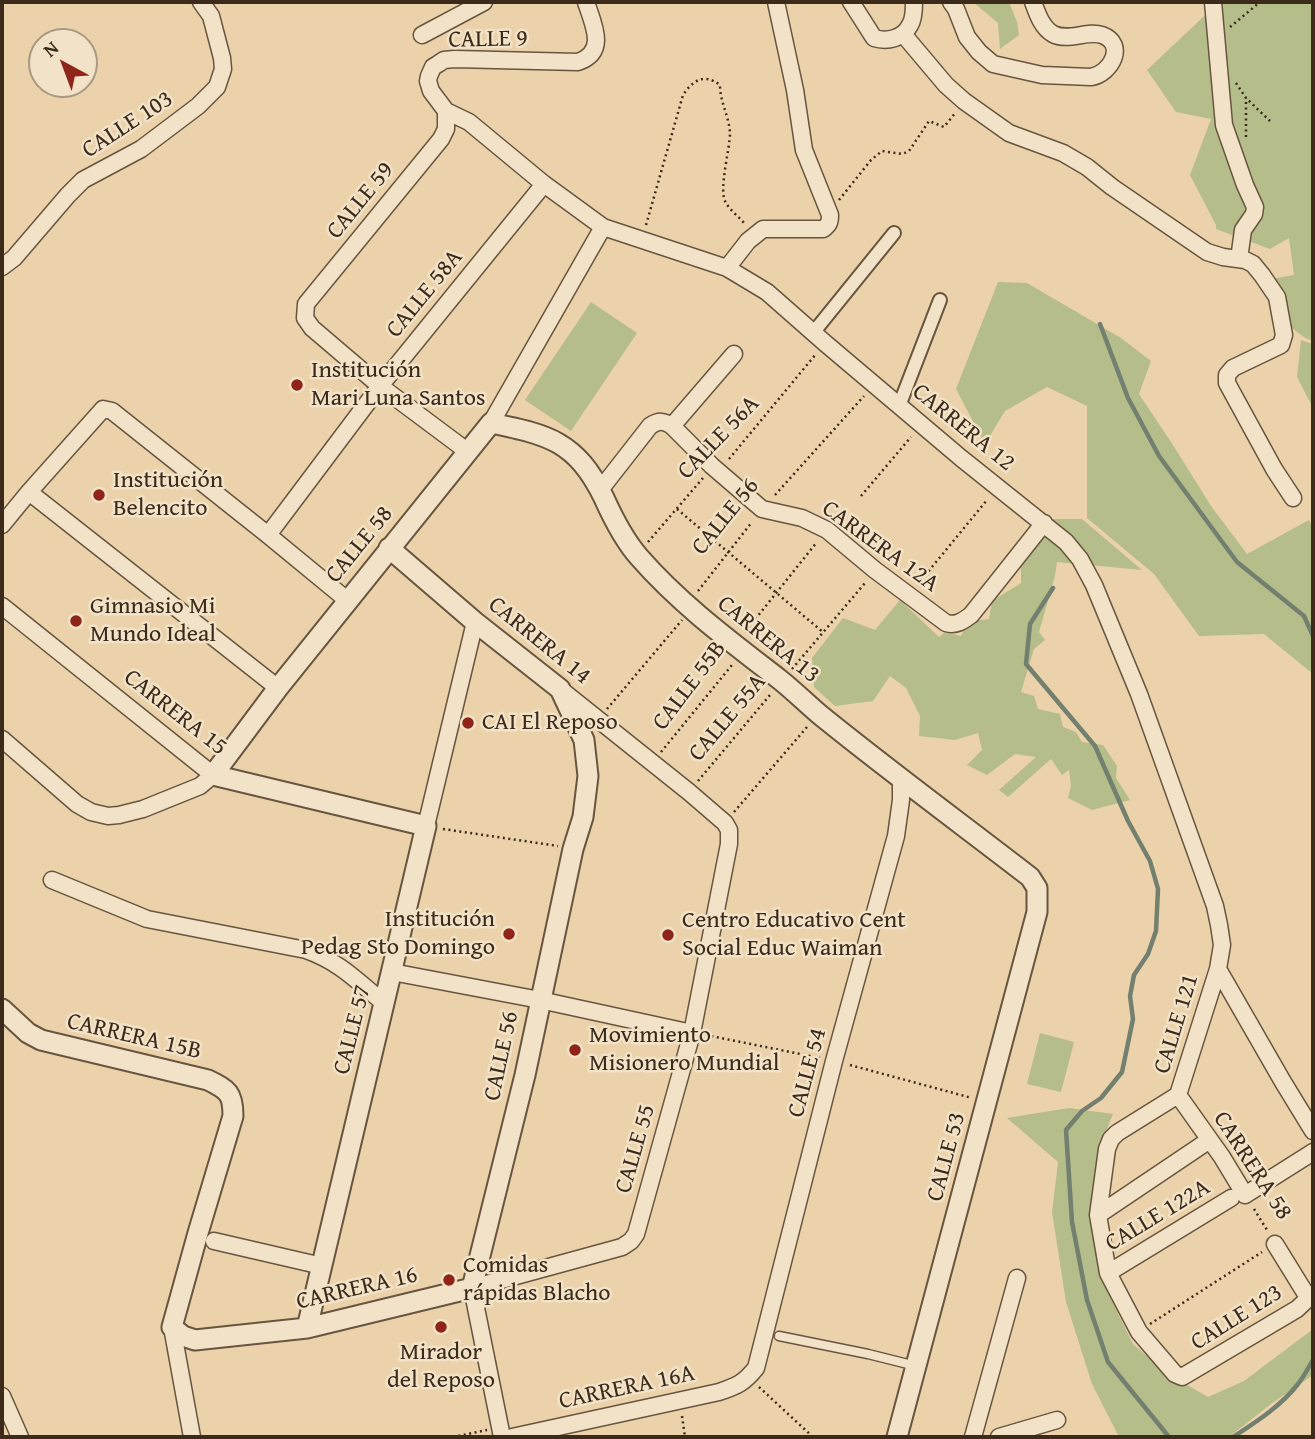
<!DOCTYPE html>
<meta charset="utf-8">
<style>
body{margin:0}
#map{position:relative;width:1315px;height:1439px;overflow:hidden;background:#ebd2aa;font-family:"Gentium Book Plus",serif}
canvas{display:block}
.frame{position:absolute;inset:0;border:4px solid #3c2b1b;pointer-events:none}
.north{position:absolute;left:28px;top:28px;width:70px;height:70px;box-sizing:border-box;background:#f2e2c8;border:2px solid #a99983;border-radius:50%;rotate:319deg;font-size:19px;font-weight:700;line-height:28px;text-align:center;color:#3c2b1b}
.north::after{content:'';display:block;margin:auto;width:24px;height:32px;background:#8f2418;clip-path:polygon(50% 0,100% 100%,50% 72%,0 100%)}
</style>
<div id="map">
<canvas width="1315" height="1439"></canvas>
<div class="frame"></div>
<div class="north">N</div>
</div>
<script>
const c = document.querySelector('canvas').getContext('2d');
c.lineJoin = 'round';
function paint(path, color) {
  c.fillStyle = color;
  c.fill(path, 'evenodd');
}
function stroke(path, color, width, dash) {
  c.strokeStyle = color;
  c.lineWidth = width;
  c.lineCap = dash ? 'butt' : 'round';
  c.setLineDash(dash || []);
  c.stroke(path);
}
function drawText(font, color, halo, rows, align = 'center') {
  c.font = font + ' "Gentium Book Plus",serif';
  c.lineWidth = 5;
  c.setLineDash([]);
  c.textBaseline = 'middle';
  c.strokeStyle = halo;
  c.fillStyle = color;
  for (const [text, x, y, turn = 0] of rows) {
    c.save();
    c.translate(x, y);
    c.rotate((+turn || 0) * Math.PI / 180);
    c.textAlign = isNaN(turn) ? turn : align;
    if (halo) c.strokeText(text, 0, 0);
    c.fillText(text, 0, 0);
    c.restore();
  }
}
const green = new Path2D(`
 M973,2H1009L1017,22L1019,35L1000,49L998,23Z
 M1219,2H1313V341C1290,335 1271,300 1259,281L1294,275L1289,238L1270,249L1216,229V225L1190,175L1211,119L1176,112L1147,70Z
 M998,282L1027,283L1121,338L1151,361L1139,394L1173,445L1211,506L1247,554L1309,520L1313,528V674L1264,634L1199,636L1154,574L1087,518V406L1047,387L1005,411L985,444L956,389Z
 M591,302L637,333L571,431L525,400Z
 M1301,340L1313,344V408L1297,377Z
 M1053,519H1082L1142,570L1057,562L1055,576L1039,632L1045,640L1034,649L1021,692L1034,696L1038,709L1060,714L1063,727L1076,732L1082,742L1103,745L1117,766L1116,778L1130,800L1092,810L1068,798L1071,786L1069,770L1062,775L1051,759L1008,797L999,790L1036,757L1015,754L987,775L967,765L982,750L978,733L955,740L919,736L920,716L906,688L890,676L873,701L835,706L814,687L812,658L843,618L875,630L900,600L939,637L945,632L961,636L967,622L989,619L992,601L1021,583V567Z
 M1040,1033L1074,1042L1061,1092L1027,1084Z
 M1069,1108L1113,1114L1099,1149L1094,1184L1092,1227L1102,1281L1133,1344L1168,1374L1208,1397L1244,1381L1313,1329V1375L1271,1404L1229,1437H1119L1092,1384L1066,1302L1052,1212L1058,1162L1007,1118Z`);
const stream = new Path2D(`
 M1100,324L1128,398L1159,456L1237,562L1304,616L1313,636
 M1053,588L1030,624L1026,664L1095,746L1128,821L1150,861L1158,889L1156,931L1148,954L1134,975L1130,996L1133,1019L1122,1072L1101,1098L1082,1111L1066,1130L1072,1222L1087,1300L1108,1362L1169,1437
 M1233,1437C1256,1422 1281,1406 1298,1384C1304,1377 1308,1368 1313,1360`);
const path = new Path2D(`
 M1230,27L1260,2
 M1236,83L1246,98L1270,121
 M1246,137V98
 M839,200L871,160L882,151L902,154L909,151L929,121L944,127L956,112
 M646,225L683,95C693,80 704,73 720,85C720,102 729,116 730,133C730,149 718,191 726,203C730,210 738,216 744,223
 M729,459L816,354
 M775,495L864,396
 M861,496L911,437
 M677,509L824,633
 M648,542L703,478
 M918,584L987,500
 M698,591L752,522
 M745,632L817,542
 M792,669L865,583
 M607,709L682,620
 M661,752L732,665
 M698,781L770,695
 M734,812L807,727
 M443,829L558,846
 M706,1035L820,1058
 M850,1065L972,1098
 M1254,1209L1267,1230
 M1150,1324L1262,1252
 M759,1387L813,1437
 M682,1416L685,1437
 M453,1437L487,1430`);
const service = new Path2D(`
 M779,1336L868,1354L916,1366`);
const pedestrian = new Path2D(`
 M813,333L894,233
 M899,406L940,300`);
const minor = new Path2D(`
 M586,2C593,24 608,52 578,62L455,59L444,60L438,64L433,67L429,76L428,81L431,91L446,111L469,122L544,184L603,227L727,268L767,292L825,343L961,458L1066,542L1080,559L1094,585L1139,694L1215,906L1219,925L1222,945L1218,969L1178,1095L1117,1133L1111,1139L1107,1149L1098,1215L1108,1273L1139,1332L1175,1374L1182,1377L1297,1309L1313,1294
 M851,2L874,38C887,42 903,39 910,25C914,19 914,9 914,2
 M951,2L956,9L967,37L979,52L993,64L1042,75L1091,77C1111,74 1127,44 1102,35C1087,30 1068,42 1053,34C1042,28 1037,13 1033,2
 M1213,2L1224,125L1245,185L1255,207L1254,214L1243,230L1239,259
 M903,34L946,85L964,101L1009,133L1063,153L1087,167L1112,187L1207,252L1223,257L1245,260L1253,264L1262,275L1277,297L1284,335L1281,345L1233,368L1227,375V383L1274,469L1293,498
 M422,35L484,2
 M446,111V129L441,139L306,304L305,318L312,328L380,386L467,451
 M2,267L14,258L68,195L83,180L141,149L198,106L217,87L223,69L222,58L211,16L201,2
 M727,268L748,241L763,229H823C829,225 830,222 830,215L804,150L795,90L776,2
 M491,423L603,227
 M672,426L734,354
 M600,490L650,426C659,420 664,421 672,426L712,466L762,509L802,518L827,530L875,570L946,623C956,626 963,621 971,615L1044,523
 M29,492L278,688
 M2,525L29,492L103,409L112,411L268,535L347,600
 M268,535L380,386L544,184
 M2,606L213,775L200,786L143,809L119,815L108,816L91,812L77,804L2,739
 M426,826L475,622
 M52,880L147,919L306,950C340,962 357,981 384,1003
 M1218,969L1283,1082L1313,1131
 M392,972L540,1000L692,1033
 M1178,1095L1222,1157L1245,1195L1313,1152
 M1098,1215L1205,1143
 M214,1241L322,1266
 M1275,1244L1309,1299
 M1108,1273L1231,1198
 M172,1327L192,1437
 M2,1396L20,1437
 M502,1437L472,1288L622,1247L631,1241L636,1234L692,1033L729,844V830L725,823L689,792L560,689
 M512,1437L719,1392C737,1386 744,1383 756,1368L834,1061L896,836L901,800V779
 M973,1437L1017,1278
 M999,1437L1057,1420`);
const tertiary = new Path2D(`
 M2,1009L28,1033L41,1040L208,1080C228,1090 233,1093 233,1116L198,1233L172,1327L183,1336L195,1340L307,1328L472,1288L525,1075L573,849L583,817L588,776L584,740L560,689L475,622L389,548
 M307,1328L426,826L213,775L278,688L491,423C549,435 576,441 604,498C613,518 624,540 639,557C680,604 730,641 779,679C793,690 806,703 819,714C888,770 960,823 1030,877L1037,888V912L897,1437`);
const markers = [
 [297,385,7,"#8f2418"],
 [99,495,7,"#8f2418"],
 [76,621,7,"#8f2418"],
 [468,723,7,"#8f2418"],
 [509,934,7,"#8f2418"],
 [668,935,7,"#8f2418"],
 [575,1050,7,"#8f2418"],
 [449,1280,7,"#8f2418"],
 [441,1327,7,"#8f2418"]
];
const streetNames = [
 ["CALLE 9",488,40,-1],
 ["CALLE 103",128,125,-33],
 ["CALLE 59",361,201,-51],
 ["CALLE 58A",425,294,-51],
 ["CARRERA 12",963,428,39],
 ["CALLE 56A",719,438,-46],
 ["CALLE 56",726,517,-51],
 ["CALLE 58",360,545,-51],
 ["CARRERA 12A",880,547,36],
 ["CARRERA 13",768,640,39],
 ["CARRERA 14",539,641,39],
 ["CALLE 55B",690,686,-53],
 ["CARRERA 15",175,713,38],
 ["CALLE 55A",728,718,-50],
 ["CALLE 121",1177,1024,-73],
 ["CALLE 57",353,1030,-76],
 ["CARRERA 15B",134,1037,13],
 ["CALLE 56",502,1056,-78],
 ["CALLE 54",808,1073,-75],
 ["CALLE 55",636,1149,-74],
 ["CALLE 53",947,1157,-75],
 ["CARRERA 58",1252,1166,57],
 ["CALLE 122A",1158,1216,-31],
 ["CARRERA 16",357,1289,-13],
 ["CALLE 123",1237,1318,-32],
 ["CARRERA 16A",627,1388,-12]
];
const poiNames = [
 ["Institución",311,371],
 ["Mari Luna Santos",311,399],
 ["Institución",113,481],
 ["Belencito",113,509],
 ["Gimnasio Mi",90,607],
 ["Mundo Ideal",90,635],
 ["CAI El Reposo",482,723],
 ["Institución",495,920,"right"],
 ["Pedag Sto Domingo",495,948,"right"],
 ["Centro Educativo Cent",682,921],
 ["Social Educ Waiman",682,949],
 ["Movimiento",589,1036],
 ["Misionero Mundial",589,1064],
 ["Comidas",463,1266],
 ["rápidas Blacho",463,1294],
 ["Mirador",441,1353,"center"],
 ["del Reposo",441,1381,"center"]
];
paint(green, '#b5bd8a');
stroke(stream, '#738070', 4.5);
stroke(service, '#68553f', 11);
stroke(pedestrian, '#68553f', 16);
stroke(minor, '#68553f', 19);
stroke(tertiary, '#68553f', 23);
stroke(path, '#3c2b1b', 2.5, [2, 3.5]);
stroke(service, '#f2e2c8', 8);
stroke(pedestrian, '#f2e2c8', 12);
stroke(minor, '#f2e2c8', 16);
stroke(tertiary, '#f2e2c8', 19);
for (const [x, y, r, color] of markers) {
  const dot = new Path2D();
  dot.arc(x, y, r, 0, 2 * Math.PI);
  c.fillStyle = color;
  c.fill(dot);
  stroke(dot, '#f2e2c8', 2.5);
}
drawText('24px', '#3c2b1b', '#f2e2c8', streetNames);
drawText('24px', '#3c2b1b', '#f2e2c8', poiNames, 'left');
</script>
